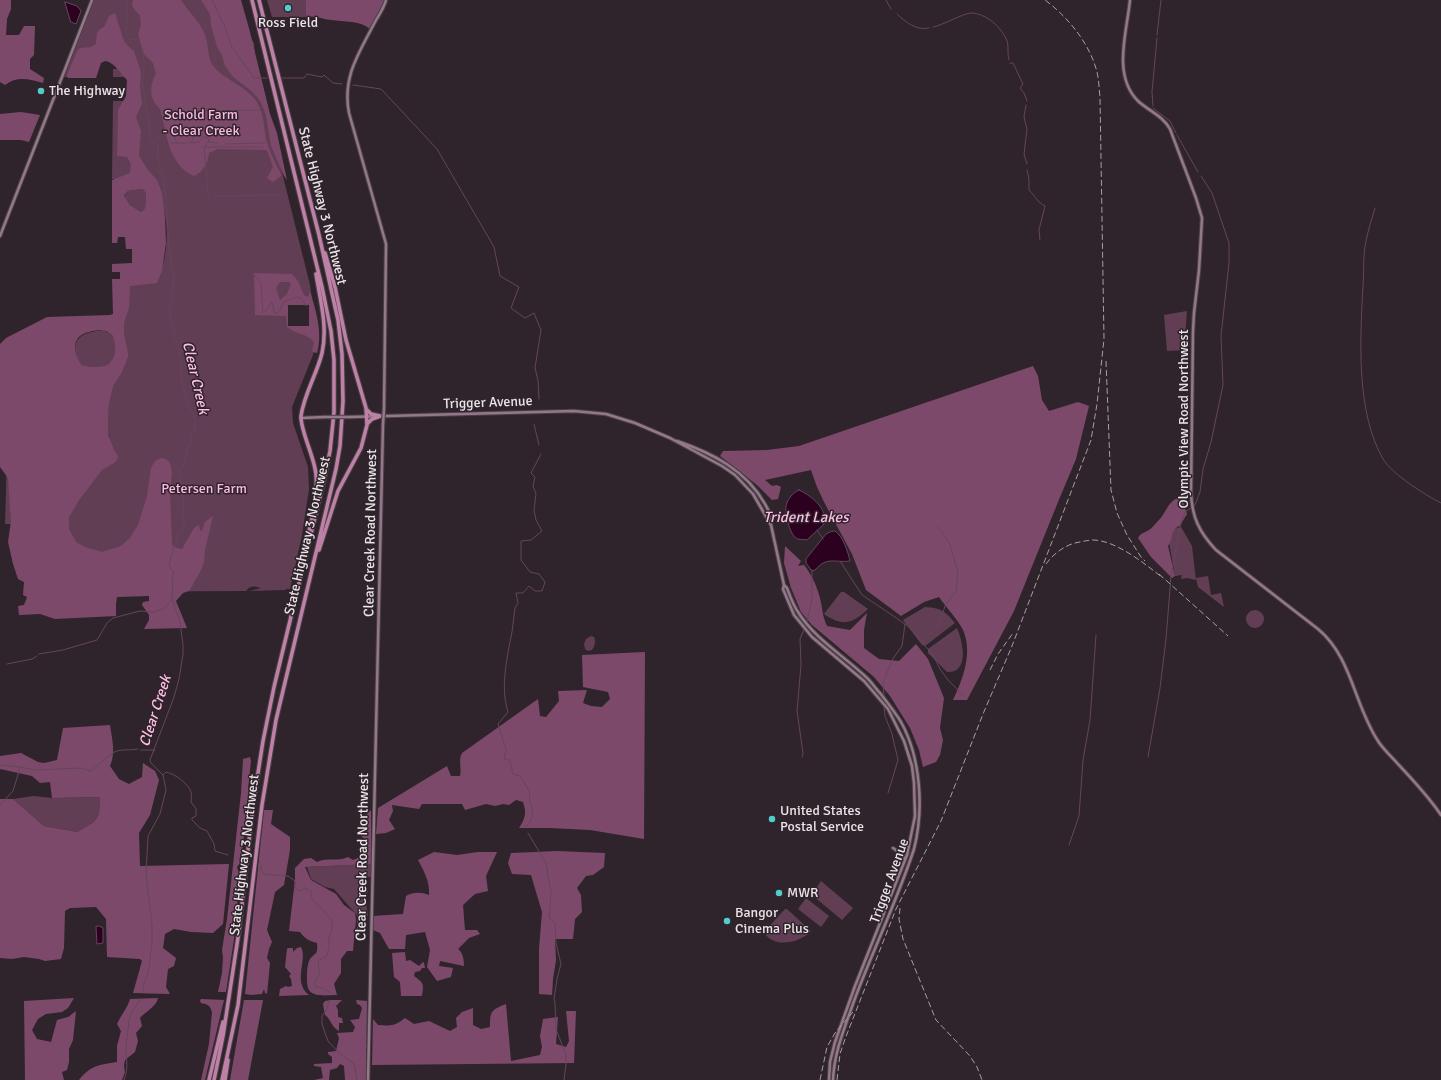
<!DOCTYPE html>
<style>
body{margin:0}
canvas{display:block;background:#2f242b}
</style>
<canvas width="1441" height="1080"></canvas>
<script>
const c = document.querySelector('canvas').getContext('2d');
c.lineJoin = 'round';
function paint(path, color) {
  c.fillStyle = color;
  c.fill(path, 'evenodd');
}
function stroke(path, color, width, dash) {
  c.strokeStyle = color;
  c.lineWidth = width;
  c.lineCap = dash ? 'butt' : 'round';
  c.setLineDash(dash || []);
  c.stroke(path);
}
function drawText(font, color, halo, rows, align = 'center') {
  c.font = font + ' Signika,sans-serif';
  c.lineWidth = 3;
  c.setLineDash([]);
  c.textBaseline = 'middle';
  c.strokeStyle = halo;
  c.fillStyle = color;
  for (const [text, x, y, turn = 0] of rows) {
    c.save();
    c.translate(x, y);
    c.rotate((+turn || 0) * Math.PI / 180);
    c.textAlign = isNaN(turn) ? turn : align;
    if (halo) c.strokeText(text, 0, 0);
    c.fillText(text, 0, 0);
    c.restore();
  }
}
const green = new Path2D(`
 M92,0H236L242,24L254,43L255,64L310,285L316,330L313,355L292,407L293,423L308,467L309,489L302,535L290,589H286V590L250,591L261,588C255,586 250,585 246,591L37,592L39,524H5L7,455L110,438L108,434L110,362C103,369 91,368 82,365C71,351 73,335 92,332C96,331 101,330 105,331C107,332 110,334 113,336V282H157C166,263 169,236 165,215C163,203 159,191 156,179H112L113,101H137V77H113V69H137C137,45 128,46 108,43L95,77H62ZM288,305H309V326H288Z
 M267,0H306V17H272Z
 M143,189L146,194L145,208L141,212L130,205L124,197L128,191Z
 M1187,311L1184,350L1167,351L1164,315Z
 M1181,527L1192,546L1196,580L1187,578L1181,579L1182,575L1175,576L1167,531Z
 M1208,576L1211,595L1221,593L1224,607L1198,587L1196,578Z
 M841,592H844L868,609C852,624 843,627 824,614Z
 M925,607C941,608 945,611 955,623L925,646L922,645L903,620Z
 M1246 619a9 9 0 1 1 18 0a9 9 0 1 1-18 0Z
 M957,628C963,642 970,673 947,672L928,653V649Z
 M591,636L594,637C596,641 595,646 592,650L588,651L585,649L584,644L586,639Z
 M34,796L52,798L100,797L99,814L94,822L77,832L44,826L13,799Z
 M371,864V877H365L363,887L368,891L365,897L368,915C365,919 366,925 364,929H357V915L354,912L334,889L325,887L311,879L307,867Z
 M821,881L853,908L842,920L812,895Z
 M806,898L829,916L821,927L798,909Z
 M785,909H787L811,931C800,943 773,949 764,932Z`);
const forest = new Path2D(`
 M0,0H11V9L7,19L6,35H19L24,26H35L34,55L30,59V69L44,78L43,83C29,79 17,76 5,85L0,82Z
 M133,0H181C189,13 202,23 206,38C209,47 207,59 214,67C226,81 249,87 258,104C264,115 264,128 266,140C270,152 275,163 281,174V176L273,182L267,178L273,167L267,150L218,149L209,153C208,163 203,172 194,176C168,165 167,133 160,109C149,99 149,86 156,74L153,63L144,54L138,34L141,25L140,16L132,6Z
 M201,0H241L250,32L270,114L277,133L287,180L284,176L271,146L266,115L261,103L257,97L249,89L233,77L225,66L222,55L217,47L211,25L210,14Z
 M306,0H386L371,30C361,20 344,22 331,20C322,19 315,15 306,17Z
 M115,13L124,41L128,46L134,51L141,72L140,86L142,104L136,117L141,131L139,156L148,170L157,180L162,193L165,217L166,243L162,271L157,283L130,286L129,308L124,323V333L128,353V357L122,372L113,386L109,403L108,434L114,450L118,456L117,460L114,463L102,470L79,500L69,517V529L76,542L85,547L102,552L121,546L130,538L138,525L147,496L151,468L155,461L161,458L166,459L170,463L172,472L170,492L172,545L177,548L182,549L194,528L199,525L200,530L202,531L205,522L213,516L205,550L204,562L200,572L189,591L183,593L176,601L187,628L144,629L149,620V615L142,605L143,602L149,601V596L117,597L116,604V616L55,619L40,614L19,615L18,606L24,605L27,597L23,595L24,582L18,579L13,564L8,542L11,521L8,478L0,467V344L6,338L47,317L110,315L113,314L112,279H120V272H112V264L132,263V249H126L125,237H118L117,243H112V180L130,173L131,164L127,157L117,156L118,110L126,96L127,80C121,74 114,62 105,61L101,63L96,78H68L67,75L77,51L80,48L91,47L96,44C97,35 95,31 104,27L109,16ZM143,189L146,194L145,208L141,212L130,205L124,196L128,191ZM99,330L106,331L113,336C121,361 107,372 82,365C76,357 71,344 80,336C85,332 93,331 99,330Z
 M21,112L40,115L29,142L21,140H0V114Z
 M254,273L292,274L298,281L304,295L307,297L309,295L310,291C316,311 323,333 317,353L312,352L314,342C305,332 296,335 287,327L286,316L255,315ZM280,282H289L291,284L287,294L280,300L276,288ZM288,305H309V326H288Z
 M1033,366L1038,376L1042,400L1049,411L1078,402L1089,406L1076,459L1058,502L1014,611L967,700H953C963,679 973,653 963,630C958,620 946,607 939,597L924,602L901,616L866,590L852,554L824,502L817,487L811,470L765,480L772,486L777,485L781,487L778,499L772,500L757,485L720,456L723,451L767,450L799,446Z
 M1177,498H1182L1187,514L1182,522L1181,525C1168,531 1175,537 1168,546L1175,576L1172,578L1151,557L1138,538C1141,533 1144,533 1149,530C1152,528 1155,524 1158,521C1166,514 1166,504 1177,498Z
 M785,546L801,561L798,566L804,565C813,576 820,593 822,608C823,615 824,619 827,626L850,630L867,613L864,630V648L879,659L899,661L916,644L928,659L944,698L940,728L943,740L940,755L936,762L923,767L919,750L910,728L890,696L874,677L812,625L801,612L791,588L784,563Z
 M645,652L644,839L590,830L550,828H519C525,819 527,813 523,802L516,800L509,805L503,804L495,806L486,804L465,810L462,804H422L419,809L392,805L393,811L389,820L395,829L386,833L376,834L378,808L447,766L451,776H460C462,769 458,759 462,753L538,699L540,716L546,717L559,701L558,691L587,690L583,703L591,706L602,707L610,699L608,692L583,687L582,655Z
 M110,725C112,739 116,753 110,766L119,779L129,784L142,777L143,763L155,771L159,780L150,815L139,833L140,866L229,864L223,924L213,933L191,932L174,929L165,934L163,948L176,958L174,966L168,969L166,987L170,994L133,993L142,961L140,959L107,957L106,919L96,907L70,908L65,911L64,948L61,959L45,961L39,959L24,957L12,959L0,958V799H13L44,826L77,832L94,822L99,814L100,797L52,798L50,782L40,783L32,776L0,769V756L21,753L38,762L44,763L57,760L63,728Z
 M250,757L251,761L248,789L250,795L242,850L241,864L238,865L237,868L240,874L234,939L226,992H218L222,973L223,957L222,950L227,919L241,793L243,759Z
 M264,810H273L271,824L290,837V850L284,885L275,892L267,930L272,942L269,949L267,958L270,963L267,994L265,993L264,989L262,994L251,995L245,994Z
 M371,810V864L305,867L311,880L336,894L344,905L355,913L356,920L353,951H347L341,959V973L334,984L337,995C328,995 311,998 308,988C307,985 307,981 307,978C307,973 307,964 310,959C316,952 318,955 317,943C310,941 305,939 300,932L289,931L295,880V868L304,859L311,858L317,862C327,857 338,862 348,857L353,860L363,856L365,846L367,841L362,837L361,833H358L361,830V820Z
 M557,851L605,853L604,867L593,875L586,876L577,888L581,895L582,912L575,919L573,939H555L556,960L553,979L552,995L539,994V949L542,912L531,875L512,874L508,863L511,853Z
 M434,852L457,855L478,852H497L486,876L488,891L475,894L463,905L465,930H477L480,934L469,938L458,949C463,953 464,959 464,966L440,961L439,966L453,968L451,977L437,981L427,967L430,950L425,932L406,935L405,949H389L380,933L373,930V916L403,914L406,896C413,892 421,892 429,895C430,882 424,871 418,860Z
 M301,947C308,960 292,982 309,995L279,996L280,989L286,986L288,987L292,986L291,979L289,976L291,974L285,967L287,949L288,948H293V952L297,948Z
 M405,952L406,961L410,960L419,966L423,962L424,963L425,968H422L420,971L415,972L414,976C424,983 424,984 422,996H401L400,982L394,977L392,953Z
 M74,998L68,1008L62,1012L46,1014L38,1019L32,1030L37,1039L51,1042L57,1020L68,1017L76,1011L73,1040L69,1049V1062L67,1070L62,1072L64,1080H25L24,1001Z
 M158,998C156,1007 146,1011 140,1018L142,1026L136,1033L138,1041L135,1052L125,1060L124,1066L125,1072L122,1080H79C91,1065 99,1065 117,1062V1046L121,1031L117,1024C121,1015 128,1007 130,999Z
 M201,999L224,1000L205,1080H201L209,1044L212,1012C210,1005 207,1004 201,1003L200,1001Z
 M244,1000H263L248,1080H230Z
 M331,1000H342L336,1006L338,1010V1017L342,1018L343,1023H339V1031C330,1026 332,1020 325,1015L323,1004L325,1001Z
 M356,1000L367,1001L366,1080H345L344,1066L340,1064L337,1068L330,1070L329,1080H314L323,1078L321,1067L314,1066V1064L332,1063V1057L328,1054V1052L336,1051L339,1038L337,1033L353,1032L355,1027L350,1020L359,1019L362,1008L360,1005L357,1004Z
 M506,1004L511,1061L540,1055L542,1047L540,1036L543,1019L558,1017L556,1044L566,1047L569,1041L566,1011H576L574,1063L372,1065L373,1019L378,1025C391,1026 395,1026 405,1018L414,1024L429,1021L450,1031L457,1027L456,1018L462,1012L473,1008V1025L481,1029L490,1027C490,1011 491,1010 506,1004Z`);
const water = new Path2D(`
 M65,2L77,6L81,11L76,24L71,22Z
 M799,490C812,496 828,509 824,524L807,540C804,539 801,540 798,539C790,537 785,514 786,507C786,501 793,492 799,490Z
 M835,531C843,536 848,552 850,561C834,563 827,556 815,570L812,571L806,563V559L826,534L830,532Z
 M99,926L103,928V943L97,944L96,927Z`);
const stream = new Path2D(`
 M128,0L127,3L126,35L130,40L137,39L141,45L144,60V67L142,82L150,129V138L152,141L158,144V158L164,180L166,202L169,248L174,277L171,305L169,307L172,326L175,334L174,339L177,342L181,360L182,381L186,398L195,418V430L192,433L190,444L187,449L185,462L179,471L184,502L183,518L185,522L183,527L178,533L177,541L174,546L169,565L174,573L172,576L173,583L172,599L180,622L183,645V654L179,679L174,697L150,760L151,763L163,775L166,790L160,814L148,836L146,873L152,925V944L148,974L144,983L143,992
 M212,0L225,27L232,47L254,78H267
 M886,0L891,9
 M897,14C905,22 917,31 929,28
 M933,27C944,25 961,14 971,13C986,13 1002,28 1007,41C1009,46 1007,54 1009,60
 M1157,35L1161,0
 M1010,63H1013L1023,84L1020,88L1024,93L1027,101
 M282,78H304L307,74L322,77L324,75L333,83L342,84
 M353,85L381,89L437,149L494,247L500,276L519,287L511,308L525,318L534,313L541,330L535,368L538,380L539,399
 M1026,105L1024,117L1027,129L1024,154L1027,164
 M1153,106L1152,92L1157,38
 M1153,108L1170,121L1176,133
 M204,111L259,110
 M1177,135L1198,172
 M154,141C165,133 170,126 177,143
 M192,142L193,138L201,130
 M208,142L217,143
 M171,143H186
 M188,143L199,142L204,137L208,138L209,141L204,147L207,179
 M225,144L265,143
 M204,147H263
 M1027,170L1029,179V190C1035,196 1037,202 1045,206L1039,230L1040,240
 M207,182L208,193L210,196
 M214,196L283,195
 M1375,208C1372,219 1368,230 1366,241C1363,253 1364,272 1363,286C1360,340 1356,412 1383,459C1392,474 1425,495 1441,503
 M250,269C252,275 258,277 261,283L263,312L264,313L271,303L273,304L274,313H277L281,309L283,302L298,297L302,299L306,306
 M534,424L539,445
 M817,530L823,539
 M840,561L862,595L892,615L909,627L933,655L940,669L948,680L963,695
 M807,622L812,598V570
 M922,641L939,625L945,606L956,591L958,573L950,544L938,526
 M39,654L63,650L97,640L107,623L113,618L140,611L154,612L165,608L172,599
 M7,664L32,659L37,656
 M884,696L883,683L892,660L902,646L905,624
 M884,705L885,716L892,734L898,760L888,793
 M141,750H155
 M802,757L803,753L797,711L801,665L800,639L806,625
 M1148,757L1160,688L1166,639L1171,576L1181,522L1185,512L1195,505L1200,492L1203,469L1211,442L1223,385L1221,336L1229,263V243L1212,193L1201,176
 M0,765L20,767L35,770L82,768L90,771C99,766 104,758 113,753C120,748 130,751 138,749
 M163,775L166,772C175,774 188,783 191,792C192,795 191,800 191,802L196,809V816L192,818V820L200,828L207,831L214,844L215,851L228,855
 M0,805L13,791L20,768
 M526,827V826L530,822L533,813L530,802L529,791L520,776L513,774C511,769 512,764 509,760L504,759L506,749L498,724L508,712C500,687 507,658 512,632C513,624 514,616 515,608L518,603L516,593H523L529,586L535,591H542L545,582L539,574L530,572L521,560V541L531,540L542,531L536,520L534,510L536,494L533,486L535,477L531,473L541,454
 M528,833L546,863L551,893L549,918L555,923L556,943L561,964L557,979L554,999L555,1003L556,1029L566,1055V1064L564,1080
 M1069,845L1079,816L1083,760L1090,720L1096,635
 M236,857L241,859
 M261,865V870L264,874L288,876L295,881V888L300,891L305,888L312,892L311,896L314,901L332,920V929L329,937V946L327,956L319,960L318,966L320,972L314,984L316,987L323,988L329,992
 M329,1001L327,1009L322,1016V1024L325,1033L328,1041L337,1051L354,1064L357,1080
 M124,1080C129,1067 126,1062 126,1049C126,1040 128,1030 129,1021C130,1010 137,1008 140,999`);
const secondary = new Path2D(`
 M1130,0C1127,32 1112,75 1138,101C1149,111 1163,116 1170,129L1196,198L1202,218L1199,270L1194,313L1193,331L1191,493C1192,517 1199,532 1216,550L1318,629C1352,657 1354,705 1378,741C1383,749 1391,756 1398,764C1413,780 1429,797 1441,815
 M0,236L92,0
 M384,409L386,244L349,113C342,77 359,53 375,22C379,15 384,8 386,0
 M350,417L574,411L606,414L635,423L670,438L722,466L735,475L753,494L771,525L784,585L783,589L794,615L812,637L864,681L888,709L904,741L912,766L914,783L915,816L907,855L855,986L835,1042L830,1062L829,1080
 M301,418L325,417
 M677,441C712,453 746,470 765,504C768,510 773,517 771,524
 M784,585L787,588C790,596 793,605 798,612C814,638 844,656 866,677C871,681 875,688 880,693C887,702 895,712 901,722C921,758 924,810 914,849C897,901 873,950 854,1001C845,1027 834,1052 833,1080
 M893,848L903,855L905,860
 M368,1080L383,424`);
const highway = new Path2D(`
 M367,410L371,414L380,416
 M367,424L372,419L378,417
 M319,550L338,491L361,448L367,425L366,408L346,340L335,287L325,253
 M300,570C305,540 319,505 316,475C315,458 300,430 301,416C304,394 317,374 322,353C328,327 320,299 316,274
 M209,1080L223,1022
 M214,1080L223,1036L239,931L253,805L263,741L274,687L324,480L330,451L334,412V360L331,331L322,287L252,0
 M222,1080L238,1005L262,805L276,720L336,469L340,446L343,401L342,354L338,320L319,235L259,0
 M225,1080L228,1060`);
const rail = new Path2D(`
 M1106,361L1111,490L1117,513L1127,535L1141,557L1145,561
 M1046,564C1053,554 1064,546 1075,543C1081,542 1087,540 1094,540C1117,541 1145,564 1163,578
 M1159,574L1228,636
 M990,670L998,654L1013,633
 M900,908L899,919L903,939L936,1020L970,1056L977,1067L982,1080
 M820,1080L827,1047L835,1033L853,1012
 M837,1080L840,1054L845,1039L896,909L941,821L983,714L1012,646L1091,440L1097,404L1104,339L1100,97C1099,89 1099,80 1097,72C1090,44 1068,17 1045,0`);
const secondaryBridge = new Path2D(`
 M325,417H350
 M383,424L384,409`);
const markers = [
 [288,8,4,"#53cdc9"],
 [41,91,4,"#53cdc9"],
 [772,819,4,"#53cdc9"],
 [779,893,4,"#53cdc9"],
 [727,921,4,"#53cdc9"]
];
const poiNames = [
 ["Ross Field",288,23,"center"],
 ["The Highway",49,91],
 ["United States",780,811],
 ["Postal Service",780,827],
 ["MWR",787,893],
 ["Bangor",735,913],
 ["Cinema Plus",735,929]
];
const parkNames = [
 ["Schold Farm",201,115],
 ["- Clear Creek",201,131],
 ["Petersen Farm",204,489]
];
const streetNames = [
 ["State Highway 3 Northwest",322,206,76],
 ["Trigger Avenue",488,403,-2],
 ["Olympic View Road Northwest",1184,419,-90],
 ["Clear Creek Road Northwest",371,533,-89],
 ["State Highway 3 Northwest",308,536,-77],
 ["State Highway 3 Northwest",245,855,-83],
 ["Clear Creek Road Northwest",363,857,-89],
 ["Trigger Avenue",890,881,-70]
];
const waterNames = [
 ["Clear Creek",195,378,77],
 ["Trident Lakes",806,518],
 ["Clear Creek",156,711,-72]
];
paint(green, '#623e55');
paint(forest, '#7d496a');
paint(water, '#2c0120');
stroke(water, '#65455c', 1);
stroke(stream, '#65455c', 1);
stroke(secondary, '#4a4046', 4.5);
stroke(highway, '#4a4046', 5.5);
stroke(secondary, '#947889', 2.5);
stroke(highway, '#be80a7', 3.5);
stroke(rail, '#a79ea3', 1, [6, 3]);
stroke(secondaryBridge, '#4a4046', 4.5, []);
stroke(secondaryBridge, '#947889', 2.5);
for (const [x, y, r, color] of markers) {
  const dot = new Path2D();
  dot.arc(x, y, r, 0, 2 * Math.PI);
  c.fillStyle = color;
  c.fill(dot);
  stroke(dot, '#2f242b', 1.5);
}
drawText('14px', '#eae3e7', '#2f242b', poiNames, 'left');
drawText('14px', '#fbbae2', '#2f242b', parkNames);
drawText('14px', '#eae3e7', '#2f242b', streetNames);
drawText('italic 15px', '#febde5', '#2f242b', waterNames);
</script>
